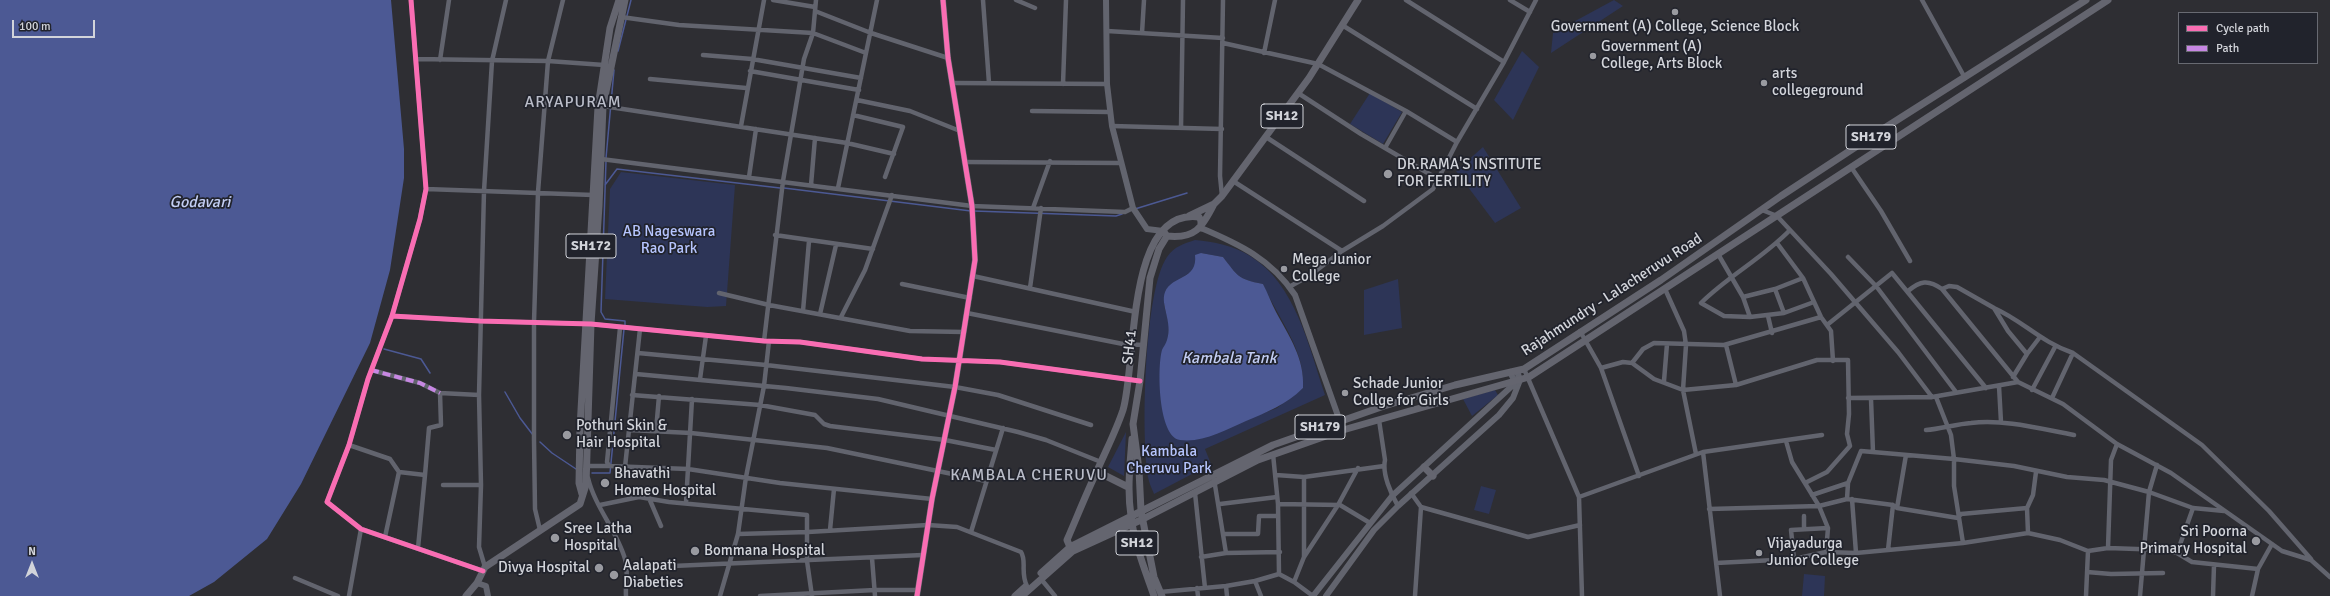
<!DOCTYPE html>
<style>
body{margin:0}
#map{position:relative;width:2330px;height:596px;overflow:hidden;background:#2e2e33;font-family:Signika,sans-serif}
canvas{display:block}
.legend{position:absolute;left:2178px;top:12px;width:140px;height:52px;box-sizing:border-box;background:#21232c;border:1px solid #686a72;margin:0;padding:5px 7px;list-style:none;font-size:12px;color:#d2d4da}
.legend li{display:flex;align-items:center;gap:8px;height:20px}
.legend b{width:20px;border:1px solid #686a72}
.north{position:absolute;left:12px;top:544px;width:40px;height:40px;-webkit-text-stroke:3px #21232c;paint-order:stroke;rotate:0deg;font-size:11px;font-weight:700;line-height:16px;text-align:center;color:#d2d4da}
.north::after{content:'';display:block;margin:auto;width:14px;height:18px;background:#d2d4da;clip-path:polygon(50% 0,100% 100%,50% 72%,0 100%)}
.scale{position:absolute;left:12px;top:20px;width:83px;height:18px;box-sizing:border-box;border:2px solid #d2d4da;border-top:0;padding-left:5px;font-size:12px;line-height:14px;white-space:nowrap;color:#d2d4da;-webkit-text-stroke:3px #21232c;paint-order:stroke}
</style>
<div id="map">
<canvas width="2330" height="596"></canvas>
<ul class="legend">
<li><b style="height:5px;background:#f96db3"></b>Cycle path</li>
<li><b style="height:5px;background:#c787e3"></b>Path</li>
</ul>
<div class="north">N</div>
<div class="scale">100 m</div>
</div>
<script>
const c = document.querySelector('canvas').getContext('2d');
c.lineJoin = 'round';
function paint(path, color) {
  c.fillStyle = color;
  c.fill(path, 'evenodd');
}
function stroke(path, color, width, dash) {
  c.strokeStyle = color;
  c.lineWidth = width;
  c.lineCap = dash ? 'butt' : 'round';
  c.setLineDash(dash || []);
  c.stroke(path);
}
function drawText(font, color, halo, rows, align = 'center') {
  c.font = font + ' Signika,sans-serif';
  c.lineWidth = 3.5;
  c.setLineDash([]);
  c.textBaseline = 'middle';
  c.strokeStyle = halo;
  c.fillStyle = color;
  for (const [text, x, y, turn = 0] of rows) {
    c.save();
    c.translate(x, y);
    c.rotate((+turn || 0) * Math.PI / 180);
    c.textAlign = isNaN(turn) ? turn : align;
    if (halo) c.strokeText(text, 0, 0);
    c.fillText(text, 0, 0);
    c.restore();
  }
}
const green = new Path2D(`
 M1614,0L1623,6L1551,53L1553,33Z
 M1522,51L1539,67L1513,120L1494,100Z
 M1370,93L1402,112L1383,144L1350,124Z
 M1483,147L1521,208L1495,223L1456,171Z
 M621,172L735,185L726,306L707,307L605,299L610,189Z
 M1195,240C1214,242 1233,245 1250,256C1296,284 1309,347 1325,395L1205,449L1211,464L1154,494C1152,489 1149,483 1148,477C1141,435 1144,290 1167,257C1175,246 1183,244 1195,240ZM1201,253L1223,257C1238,276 1237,279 1263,284C1277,317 1306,350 1303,388L1277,408L1259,415L1162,351L1168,340L1169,324L1164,305L1165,292L1169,287L1193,270Z
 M1398,279L1402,328L1364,335V290Z
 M1495,390L1498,395L1472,416L1463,399Z
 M1126,432L1124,476L1108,467Z
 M1481,486L1496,490L1489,514L1474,510Z
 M1804,574L1825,576L1824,596H1802Z`);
const water = new Path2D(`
 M0,0H391L404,149V178L390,270L370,343L301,484L267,539L214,582L189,596H0Z
 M1201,253L1223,257C1238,276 1237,279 1263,284C1268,293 1271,303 1276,312C1289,336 1305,359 1303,388C1286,405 1267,412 1246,421C1225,430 1203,443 1180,440C1158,437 1157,367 1162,350C1163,347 1166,344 1167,340C1173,322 1160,305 1165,292C1172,275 1198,280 1195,255Z`);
const stream = new Path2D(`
 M618,51L631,0
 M606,158L614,70
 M606,161L601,312L605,319L625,321V325
 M605,185L617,169L780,188
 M784,188L971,211
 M1135,209L1187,193
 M974,211L1116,216L1122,214
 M384,349L421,359L430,373
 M505,392L520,418L533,435
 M540,442L552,453L576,469
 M592,473H610L624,329`);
const minor = new Path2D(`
 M411,0L426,189L420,219L392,316L368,379L349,445L327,502L361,529L483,571
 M773,0L815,7
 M983,0L989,83
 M1016,0L1035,8
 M1406,0L1504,62
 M1510,0L1530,12
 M1922,0L1965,78
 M815,11L871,33L948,58
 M621,17L679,25L813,33L866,53
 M1342,25L1477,109
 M1107,31L1223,38
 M1142,33L1144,0
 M1223,43L1318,64L1406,111L1457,142
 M1264,53L1275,0
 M703,55L752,59L861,78
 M416,59L548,61L604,65
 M440,60L449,0
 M750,71L859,90
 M650,79L746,88
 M954,83L1107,84
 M1063,84L1066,0
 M1298,93L1361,134L1438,179
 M857,100L910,111L960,131
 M603,106L847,143L894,154
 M1032,111L1109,112
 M853,115L903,127L885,177
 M741,126L764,0
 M1112,126L1222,129
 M1181,128L1183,0
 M1266,137L1364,201
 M1385,148L1406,111
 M601,159L972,206L1125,212L1133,208
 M964,162L1120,163
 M1851,167L1881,211L1910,261
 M749,177L756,129
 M1233,181L1342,251
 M811,185L815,138
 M838,188L877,0
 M426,189L593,195
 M1222,196L1220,176L1223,0
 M1033,208L1050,161
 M1762,210L1777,216L1831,274L1898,352L1932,397
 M1790,230C1763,258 1728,276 1701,303L1724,316L1750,317L1784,313L1814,302
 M775,235L873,249
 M1777,243L1803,278L1821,317L1831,331L1833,361
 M1718,254L1743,297L1750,317
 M1848,257L1876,286L1956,392
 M973,276L1136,312
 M902,284L970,298
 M1289,287L1309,276L1342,251L1383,226L1433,189L1457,142L1504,62L1536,0
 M1030,288L1041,208
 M1665,289L1684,331L1686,345L1683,390L1696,454
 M1775,289L1784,313
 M1942,289L1949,286L1957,287L1994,308L2008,331L2027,354
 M1908,291C1920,281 1928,279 1942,289L2018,382
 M719,293L769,305L910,331L964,332
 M1743,297L1775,289L1803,278
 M1994,308C2023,321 2041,342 2073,353L2202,445L2269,511L2311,559
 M803,311L809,241
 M967,313L1123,344L1143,345
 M820,314L836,245
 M392,316L480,321L591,324L764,341L800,342L922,359L1000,362L1140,381
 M1768,316L1772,333
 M841,317L865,270L892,195
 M1827,325L1892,273L1986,388
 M620,328L607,462L609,466L688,469L780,483L932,499
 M1580,331L1601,368L1639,476
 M764,341L783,181L804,59L813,33L816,0
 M1726,345L1736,385
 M638,353L766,365L955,387L998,395L1091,425
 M1632,363L1643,349L1654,343L1724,345L1821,317
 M1601,368L1623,362L1632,363L1654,379L1683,390L1736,385L1817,360H1848L1849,414L1847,434L1850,446L1827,472L1805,483
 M1524,369L1579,497L1582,596
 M371,370L420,383L440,393L479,395
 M636,374L786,388L878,399L1018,432L1046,440L1101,462
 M2013,377L2027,354L2040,337
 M700,379L706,336
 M1664,381L1667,344
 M1999,386L2001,422
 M2032,390L2055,347
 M632,395L760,405L815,415L824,424L830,426L945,440L996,450
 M1936,397L1951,435L1954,459V486L1963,543
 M1848,398L1932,397L2018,382L2063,404L2117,444L2171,473L2282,551L2311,560L2330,577
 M2052,398L2073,353
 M1871,399L1873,452
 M1379,420L1385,460C1382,474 1391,494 1398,506
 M629,430L640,329
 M1926,430C1941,429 1956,424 1971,423C2005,419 2041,429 2074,435
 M656,431L659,396
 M349,445L390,459L399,472L425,475L418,548
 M1703,452L1720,596
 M1273,454L1278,504L1279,574L1294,582
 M587,466H608
 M625,467L629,430L691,433L827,448L986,481
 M425,475L429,428L441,425L440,393
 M1276,475L1304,477
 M588,478C595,507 617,531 625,559C629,571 625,584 626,596
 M1214,479L1226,553
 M443,485H481
 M1195,493L1205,588
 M1411,493L1421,507L1415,596
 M1812,495L1848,483
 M1579,497L1703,452L1822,435
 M649,498L661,526
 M1847,499L1848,483L1861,451L1954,459L2014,466L2067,477L2104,480L2149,492L2193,508L2224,511
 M1852,499L1856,553
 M686,503L692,399
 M1220,504L1277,497
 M1278,504L1340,505L1370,523
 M600,505L639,497L669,502L807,515V561L812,596
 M1893,505L1897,508L1958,518L1961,514L2027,508
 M1421,507L1528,537L1580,525
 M1897,508L1906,455
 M1709,509L1819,506L1792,462L1786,441
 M1804,516V529
 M540,530L535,509L534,440V322L538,192L548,61L563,0
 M830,530L834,489
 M971,532L1003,428
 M2028,533L2027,508L2033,495L2036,472
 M738,534L808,532L928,525L957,527L1021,552C1027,561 1020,573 1027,586
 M1224,534H1258L1259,516H1278
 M385,537L399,472
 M2108,548L2111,460L2117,444
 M1826,552L1828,528L1819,506L1847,499L1893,505L1888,550
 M2177,553L2193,508
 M1201,557L1226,553L1280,552
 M1304,557L1338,505L1358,468
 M872,558L875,596
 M1794,559L1791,530L1828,528
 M1716,563L1794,559L1826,552L1856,553L1963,543L2028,533L2060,540L2088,551L2108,548L2165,550L2177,553L2192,562L2258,569
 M485,567L479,547L481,485L479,395L484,191L492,61L506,0
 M627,568L923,555
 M2087,572L2111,574L2163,573
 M295,578L338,596
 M1041,579L1055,596
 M1255,581L1279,574
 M1226,586L1227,596
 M1197,588L1198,596
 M1160,592L1226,586L1255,581L1261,596
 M349,596L361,529
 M720,596L738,534L746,477L764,386L769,341
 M760,596L875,590H917
 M1313,596L1294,582L1304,557V477L1384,466
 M2086,596L2088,551
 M2140,596L2149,492L2157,465
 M2213,596L2214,565
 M2252,596L2258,569L2272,544`);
const tertiary = new Path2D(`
 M1106,0L1107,84L1112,126L1133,208L1147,229L1163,231
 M1201,228C1239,244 1271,259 1295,295L1343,430
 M477,583L486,586L488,596
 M917,596L932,499L955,387L975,260L972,206L948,58L943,0
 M1313,596L1392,496L1512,386L1514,380L1510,372
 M1326,596L1374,530L1398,506L1499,415L1513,398L1520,380L1517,371`);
const secondary = new Path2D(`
 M1424,467L1433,476`);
const primary = new Path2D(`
 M1189,216L1214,204L1222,196L1309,78L1358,0
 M1164,232L1167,236C1195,239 1202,228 1214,204
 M1132,439C1130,465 1127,490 1131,516C1134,543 1145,570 1154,596
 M1096,471L1128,487
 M582,494L579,483L580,428L598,107L610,28L619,0
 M1070,547L1067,540C1077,517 1086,494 1097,471C1106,450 1116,431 1123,410C1137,364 1125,207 1199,217L1201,221V228
 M1041,573L1070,547L1273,445L1384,406L1455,385L1524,369L1661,280L1781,196L1883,129L2086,0
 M466,596L477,583L485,567L580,504L586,485L591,324L599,206L603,106L625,0
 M1015,596L1025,587
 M1022,596L1073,551L1143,519L1258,460L1343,430L1529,377L2108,0
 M1162,596L1154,577L1141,511L1139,470L1133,424L1140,381L1150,278L1159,249L1167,236`);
const quiet = new Path2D(`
 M371,370L420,383L440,393`);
const cycleway = new Path2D(`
 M411,0L426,189L420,219L392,316L368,379L349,445L327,502L361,529L483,571
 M392,316L480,321L591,324L764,341L800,342L922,359L1000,362L1140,381
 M917,596L932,499L955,387L975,260L972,206L948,58L943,0`);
const markers = [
 [1675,12,4,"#999aa0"],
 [1593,56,4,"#999aa0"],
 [1764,83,4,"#999aa0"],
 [1388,174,5,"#999aa0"],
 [1284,269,4,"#999aa0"],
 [1345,393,4,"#999aa0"],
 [567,435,5,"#999aa0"],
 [605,483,5,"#999aa0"],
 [555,538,5,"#999aa0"],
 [2256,541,5,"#999aa0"],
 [695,551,5,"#999aa0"],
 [1759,553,4,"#999aa0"],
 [599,568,5,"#999aa0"],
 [614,575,5,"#999aa0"]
];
const shields = [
 [1282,116,42],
 [1871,137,50],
 [591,246,50],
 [1320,427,50],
 [1137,543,42]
];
const shieldNames = [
 ["SH12",1282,116],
 ["SH179",1871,137],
 ["SH172",591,246],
 ["SH179",1320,427],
 ["SH12",1137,543]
];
const poiNames = [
 ["Government (A) College, Science Block",1675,27,"center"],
 ["Government (A)",1601,47],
 ["College, Arts Block",1601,64],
 ["arts",1772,74],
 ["collegeground",1772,91],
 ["DR.RAMA'S INSTITUTE",1397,165],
 ["FOR FERTILITY",1397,182],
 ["Mega Junior",1292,260],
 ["College",1292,277],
 ["Schade Junior",1353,384],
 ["Collge for Girls",1353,401],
 ["Pothuri Skin &",576,426],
 ["Hair Hospital",576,443],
 ["Bhavathi",614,474],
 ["Homeo Hospital",614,491],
 ["Sree Latha",564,529],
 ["Hospital",564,546],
 ["Sri Poorna",2247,532,"right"],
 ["Primary Hospital",2247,549,"right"],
 ["Vijayadurga",1767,544],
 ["Junior College",1767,561],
 ["Bommana Hospital",704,551],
 ["Aalapati",623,566],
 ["Diabeties",623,583],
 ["Divya Hospital",590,568,"right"]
];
const parkNames = [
 ["AB Nageswara",669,232],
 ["Rao Park",669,249],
 ["Kambala",1169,452],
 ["Cheruvu Park",1169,469]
];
const streetNames = [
 ["Rajahmundry - Lalacheruvu Road",1612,295,-33],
 ["SH41",1130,347,-84]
];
const neighbourhoodNames = [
 ["ARYAPURAM",573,103],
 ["KAMBALA CHERUVU",1029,476]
];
const waterNames = [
 ["Godavari",200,203],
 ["Kambala Tank",1229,359]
];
paint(green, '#2d3557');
paint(water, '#4c5994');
stroke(stream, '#4c5994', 1.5);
stroke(minor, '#62646e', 4.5);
stroke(tertiary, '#62646e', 6);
stroke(secondary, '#656670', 7);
stroke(primary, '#64656f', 7);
stroke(quiet, '#c787e3', 4, [8, 4]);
stroke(cycleway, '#f96db3', 5);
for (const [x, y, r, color] of markers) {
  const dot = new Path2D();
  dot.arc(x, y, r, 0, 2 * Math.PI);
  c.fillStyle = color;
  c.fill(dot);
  stroke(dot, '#21232c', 1.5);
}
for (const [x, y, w] of shields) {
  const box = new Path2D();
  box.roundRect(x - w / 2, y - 12, w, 24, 3);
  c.fillStyle = '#21232c';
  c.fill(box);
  stroke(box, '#d2d4da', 1);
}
drawText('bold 14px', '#d2d4da', null, shieldNames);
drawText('15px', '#d2d4da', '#21232c', poiNames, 'left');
drawText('15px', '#b6c5fe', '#21232c', parkNames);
drawText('15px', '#d2d4da', '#21232c', streetNames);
c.letterSpacing = '1px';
drawText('16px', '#babdc9', '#21232c', neighbourhoodNames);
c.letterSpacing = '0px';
drawText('italic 16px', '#c3cef4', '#21232c', waterNames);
</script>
